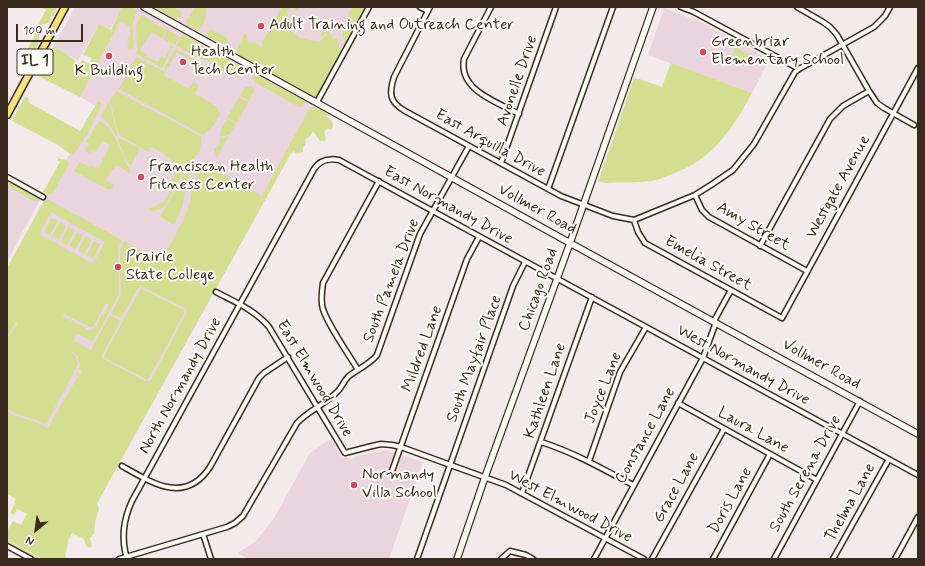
<!DOCTYPE html>
<style>
body{margin:0}
#map{position:relative;width:925px;height:566px;overflow:hidden;background:#f4eaec;font-family:Mynerve,sans-serif}
canvas{display:block}
.frame{position:absolute;inset:0;border:8px solid #3b2a1e;pointer-events:none}
.north{position:absolute;left:16px;top:510px;width:40px;height:40px;-webkit-text-stroke:3px #fdfcf7;paint-order:stroke;rotate:209deg;font-size:11px;font-weight:700;line-height:16px;text-align:center;color:#3b2a1e}
.north::after{content:'';display:block;margin:auto;width:14px;height:18px;background:#3b2a1e;clip-path:polygon(50% 0,100% 100%,50% 72%,0 100%)}
.scale{position:absolute;left:16px;top:24px;width:67px;height:18px;box-sizing:border-box;border:2px solid #3b2a1e;border-top:0;padding-left:5px;font-size:12px;line-height:14px;white-space:nowrap;color:#3b2a1e;-webkit-text-stroke:3px #fdfcf7;paint-order:stroke}
</style>
<div id="map">
<canvas width="925" height="566"></canvas>
<div class="frame"></div>
<div class="north">N</div>
<div class="scale">100 m</div>
</div>
<script>
const c = document.querySelector('canvas').getContext('2d');
c.lineJoin = 'round';
function paint(path, color) {
  c.fillStyle = color;
  c.fill(path, 'evenodd');
}
function stroke(path, color, width, dash) {
  c.strokeStyle = color;
  c.lineWidth = width;
  c.lineCap = dash ? 'butt' : 'round';
  c.setLineDash(dash || []);
  c.stroke(path);
}
function drawText(font, color, halo, rows, align = 'center') {
  c.font = font + ' Mynerve,sans-serif';
  c.lineWidth = 4;
  c.setLineDash([]);
  c.textBaseline = 'middle';
  c.strokeStyle = halo;
  c.fillStyle = color;
  for (const [text, x, y, turn = 0] of rows) {
    c.save();
    c.translate(x, y);
    c.rotate((+turn || 0) * Math.PI / 180);
    c.textAlign = isNaN(turn) ? turn : align;
    if (halo) c.strokeText(text, 0, 0);
    c.fillText(text, 0, 0);
    c.restore();
  }
}
const built = new Path2D(`
 M75,7H123L110,29L99,24L78,61L53,47Z
 M125,7H365L312,105L316,108L84,527L7,450V268L96,106L77,95Z
 M664,8L699,21L770,59L752,93L648,55Z
 M7,183L40,200L7,261Z
 M331,439L342,457L352,459L357,456L385,450L423,462L389,559H248L238,553L256,541L273,520L310,453Z`);
const green = new Path2D(`
 M40,7L44,8L46,7H58L53,16H51L50,18L52,19L48,23L41,25L39,23L46,10Z
 M122,7H133L137,11L132,25L134,43L133,48L130,49L127,47L129,42L127,41L131,33L129,32L131,27L120,21L80,97L38,76V74H41L42,73L40,70L43,63L47,64L48,62L45,60L52,48C62,49 72,59 80,64L82,60L89,64L92,58L83,55L99,24L111,30Z
 M154,7H173L181,12L182,15L179,18L176,19Z
 M195,7H206C206,15 206,24 199,30L187,24L186,22Z
 M282,7H298V10L295,11L293,7L287,11L290,25L294,33L300,38L319,42L328,34L327,33L320,37L322,32L329,30L330,35L336,34L332,36L333,39L337,38L341,54L319,95L313,97L258,67L236,53L244,34L247,35C246,39 248,42 251,43L255,42V43L261,47L263,43H262Z
 M351,7H367L347,43H346L342,34L348,21L349,12L352,10Z
 M141,15L167,30L162,38L151,32L140,50L147,55L145,59L137,54L136,26Z
 M210,29L226,37L228,40L227,43L222,44L207,36L206,33Z
 M168,30L179,36L175,45L163,39Z
 M34,31L39,35C40,43 34,56 27,59L23,57L35,35L33,33Z
 M181,35H184L229,60L223,71C216,61 213,62 202,59C195,58 183,49 177,46Z
 M169,44L173,46V47L162,68L146,59L147,57L158,62L161,56L165,58L171,46Z
 M735,47L753,57L752,66L732,58Z
 M175,49L209,67L208,69L177,52L166,71L164,69Z
 M136,57L165,72L164,75L169,79L170,78L189,89L193,82L199,86L195,94H186H195L216,106L220,115L214,125L203,135L119,89Z
 M231,61L244,68L245,71L244,74L236,73L231,76L225,73Z
 M671,63L752,93C732,130 711,162 669,175C664,177 658,180 652,181C637,183 621,182 606,183L598,182L634,78L639,79L662,87Z
 M253,75H257L304,101L305,103L304,106L299,107L255,82L252,78Z
 M250,86L253,88L254,91L249,101L240,96L244,88Z
 M116,91L202,137L199,155L197,154L192,162L190,161L188,166L181,163L179,166L170,160L171,159L164,155L165,154L152,147H150L149,152L120,136C116,128 113,111 110,101Z
 M26,97L29,98L28,102L80,131L98,101L102,104C97,114 80,151 72,155L58,145L12,121L24,98Z
 M239,97L248,102L237,123L227,118Z
 M109,101L118,136L117,137L108,124L101,116Z
 M312,107H315L328,114L327,117L332,121L333,126L331,130L327,129L324,132L326,139L325,141H320L313,131L310,137L305,139L306,143L303,148V152L296,154L294,151L291,153L97,503L99,509L95,522L94,534L90,538L92,547L89,548L86,546L84,539L72,533L68,541L65,559H43L7,539V531L13,521L21,525L27,514L17,509L14,515L10,513L15,503L14,502L16,499L9,495L7,497V462L8,459L7,458V411L15,416L36,422L48,428L78,376L76,375L77,372L80,374L82,371L79,369L80,366L78,356L74,354L75,353L72,351L71,353L76,356L78,365L46,424C33,418 19,416 7,408V339L18,323L16,322L7,337V268L44,201L49,200L122,240L118,250L119,294L93,342L78,334L76,335L74,341L91,350L110,315L119,320L120,322L103,353L102,358L145,381H148L151,380L187,312L185,308L141,286L138,288L121,318L111,314L121,294L120,251L124,241L161,261C169,246 179,230 186,214C193,197 191,182 202,165L206,166L262,196L308,111ZM51,212L105,242L93,264L39,234ZM106,303L109,305L103,315L102,314C98,322 97,332 86,330L84,327L63,317L64,314L90,327H93Z
 M227,119L236,124L230,134L220,137L221,129Z
 M98,122C101,122 103,122 106,125C114,132 127,162 130,173L116,165L114,169L112,170L106,180L113,185V188L109,190L74,171L80,162L90,167L91,165L98,169L110,145L102,141L96,152L92,151L89,153L85,151L89,144L86,142Z
 M229,136L217,158L214,149L219,146L220,139Z
 M119,138L140,148L131,165L128,163L118,141Z
 M58,158L66,160L69,164L53,193L49,195L43,192L60,162L57,160Z
 M180,169L184,172L176,187L170,184L176,173H178Z
 M188,169L192,171L187,181L182,208L174,225L160,217Z
 M7,182L38,197L39,200L36,202L7,186Z
 M170,185L175,188C170,198 164,214 150,210L151,207C163,206 167,197 172,187Z
 M51,218L58,221L50,235L44,232Z
 M60,222L66,226L59,240L52,236Z
 M68,227L75,230L67,245L61,241Z
 M77,232L83,235L76,249L69,246Z
 M86,236L92,240L84,254L78,250Z
 M94,241L100,244L93,259L87,255Z
 M141,288L184,310L185,312L149,378L147,380L105,358L104,356Z
 M7,540L41,559C29,559 17,549 7,544Z`);
const street = new Path2D(`
 M420,7L428,11
 M430,7L394,77C389,93 389,102 405,111L561,196L613,216L634,220L695,195L711,185L733,170L754,144L795,72L799,69L874,27L885,16L890,7
 M491,7L464,59C458,90 497,102 519,114
 M681,7L694,12L799,69
 M797,7L823,22L830,27L837,35L869,91L877,103L884,108L914,125
 M317,102L369,7
 M501,163L556,7
 M7,177L43,197
 M548,189L613,7
 M695,195L702,210L709,217L807,271
 M634,220L638,232L645,243L782,318L918,68
 M760,246L830,119L843,106L869,91
 M216,292C235,302 255,310 269,327L345,453L372,446L381,444L392,445L401,447L445,463L506,485L644,559
 M714,321L731,290
 M358,370C350,356 324,320 322,305C321,297 322,290 323,283L379,181
 M678,403L817,480
 M541,442C573,452 603,469 633,485
 M589,461L620,372L646,327
 M122,466C152,483 185,505 210,467L259,378L264,373L288,357
 M392,471L467,259L479,237
 M522,493L592,297
 M203,534L211,559
 M7,546L31,559
 M119,559L227,527L235,523L243,516L297,423C308,411 324,405 336,393C342,388 344,380 349,376C359,368 369,365 377,355L420,234L469,146
 M127,559C121,539 123,520 132,501L314,169C320,160 328,158 339,160L918,475
 M417,559L513,286L525,262
 M501,559L510,551L526,555L533,559
 M594,559L703,358L716,322
 M652,559L724,429
 M713,559L770,454
 M774,559L860,401
 M833,559L889,459
 M895,559L918,517`);
const secondary = new Path2D(`
 M144,7L570,243L918,434
 M457,559L485,477L570,243L653,7`);
const primary = new Path2D(`
 M7,115L65,7`);
const markers = [
 [261,26,4,"#d1495b"],
 [703,52,4,"#d1495b"],
 [109,56,4,"#d1495b"],
 [183,62,4,"#d1495b"],
 [141,177,4,"#d1495b"],
 [118,267,4,"#d1495b"],
 [354,485,4,"#d1495b"]
];
const shields = [
 [35,62,36]
];
const shieldNames = [
 ["IL 1",35,62]
];
const poiNames = [
 ["Adult Training and Outreach Center",269,26],
 ["Greenbriar",711,43],
 ["Elementary School",711,61],
 ["Health",191,53],
 ["Tech Center",191,71],
 ["K Building",109,72,"center"],
 ["Franciscan Health",149,168],
 ["Fitness Center",149,186],
 ["Prairie",126,258],
 ["State College",126,276],
 ["Normandy",362,476],
 ["Villa School",362,494]
];
const streetNames = [
 ["Avonelle Drive",518,81,-71],
 ["East Arquilla Drive",490,144,29],
 ["Westgate Avenue",839,187,-61],
 ["East Normandy Drive",448,206,29],
 ["Vollmer Road",537,210,29],
 ["Amy Street",753,227,30],
 ["Emelia Street",708,264,29],
 ["South Pamela Drive",392,281,-69],
 ["Chicago Road",539,290,-70],
 ["Mildred Lane",423,349,-70],
 ["South Mayfair Place",475,359,-70],
 ["Vollmer Road",821,365,29],
 ["West Normandy Drive",743,366,29],
 ["East Elmwood Drive",314,379,59],
 ["North Normandy Drive",181,386,-61],
 ["Joyce Lane",604,388,-68],
 ["Kathleen Lane",546,391,-71],
 ["Laura Lane",753,431,29],
 ["Constance Lane",646,436,-61],
 ["South Serena Drive",806,474,-61],
 ["Grace Lane",677,488,-61],
 ["Doris Lane",731,501,-61],
 ["Thelma Lane",851,503,-61],
 ["West Elmwood Drive",570,507,28]
];
paint(built, '#ead4de');
paint(green, '#d3de90');
stroke(street, '#3b2a1e', 7);
stroke(secondary, '#3b2a1e', 8);
stroke(primary, '#3b2a1e', 9);
stroke(street, '#fdfcf7', 4);
stroke(secondary, '#fdfcf7', 5.5);
stroke(primary, '#f6e281', 6);
for (const [x, y, r, color] of markers) {
  const dot = new Path2D();
  dot.arc(x, y, r, 0, 2 * Math.PI);
  c.fillStyle = color;
  c.fill(dot);
  stroke(dot, '#fdfcf7', 1.5);
}
for (const [x, y, w] of shields) {
  const box = new Path2D();
  box.roundRect(x - w / 2, y - 13, w, 26, 3);
  c.fillStyle = '#fdfcf7';
  c.fill(box);
  stroke(box, '#3b2a1e', 1);
}
drawText('bold 15px', '#3b2a1e', null, shieldNames);
drawText('16px', '#3b2a1e', '#fdfcf7', poiNames, 'left');
drawText('16px', '#3b2a1e', '#fdfcf7', streetNames);
</script>
